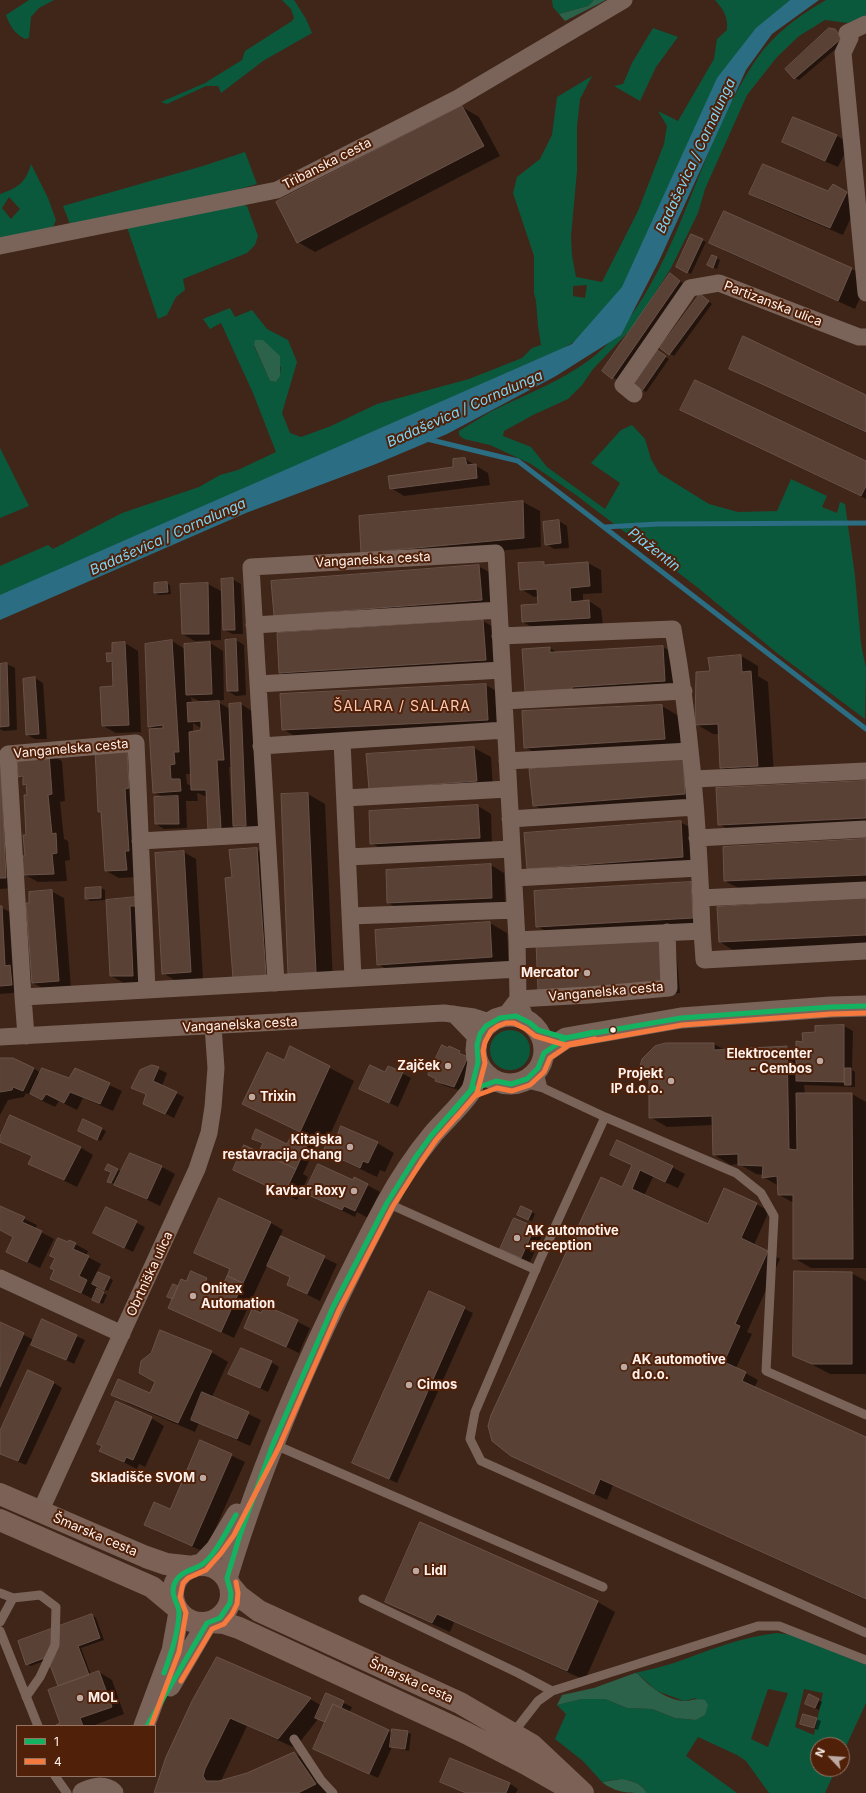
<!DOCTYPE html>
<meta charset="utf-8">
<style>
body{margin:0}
#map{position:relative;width:866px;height:1793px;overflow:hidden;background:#402619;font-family:Inter,sans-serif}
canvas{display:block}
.legend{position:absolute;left:16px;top:1725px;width:140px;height:52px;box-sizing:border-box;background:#512008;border:1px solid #967463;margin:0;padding:5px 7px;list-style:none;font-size:12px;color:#fef1ec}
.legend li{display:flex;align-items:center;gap:8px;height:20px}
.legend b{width:20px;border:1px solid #967463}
.north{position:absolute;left:810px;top:1737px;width:40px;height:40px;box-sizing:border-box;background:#512008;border:1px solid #967463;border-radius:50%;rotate:295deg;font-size:11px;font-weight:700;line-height:16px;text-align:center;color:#fef1ec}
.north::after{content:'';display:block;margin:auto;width:14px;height:18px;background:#bcaaa2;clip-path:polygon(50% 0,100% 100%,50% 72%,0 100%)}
</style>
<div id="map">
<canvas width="866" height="1793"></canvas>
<ul class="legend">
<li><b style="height:5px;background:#13b361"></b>1</li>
<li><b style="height:5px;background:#f6793e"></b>4</li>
</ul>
<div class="north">N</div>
</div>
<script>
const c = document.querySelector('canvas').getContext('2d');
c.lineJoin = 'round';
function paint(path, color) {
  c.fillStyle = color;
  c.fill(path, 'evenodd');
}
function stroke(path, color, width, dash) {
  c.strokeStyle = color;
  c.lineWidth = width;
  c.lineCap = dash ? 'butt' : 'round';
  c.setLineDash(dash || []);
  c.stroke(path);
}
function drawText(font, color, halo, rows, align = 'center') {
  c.font = font + ' Inter,sans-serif';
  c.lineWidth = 4;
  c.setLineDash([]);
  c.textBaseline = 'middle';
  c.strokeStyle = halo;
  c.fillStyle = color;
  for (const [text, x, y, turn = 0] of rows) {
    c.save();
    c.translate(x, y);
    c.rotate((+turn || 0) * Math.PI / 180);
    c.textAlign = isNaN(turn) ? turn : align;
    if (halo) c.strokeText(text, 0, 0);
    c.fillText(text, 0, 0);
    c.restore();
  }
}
const green = new Path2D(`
 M29,0H54L39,8L31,17L29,38L25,39C14,33 10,26 6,15Z
 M282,0H294L306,19L312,33L263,61L221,93L218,86H206L167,104L161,102L205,83L242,60L245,51L292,21L294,18L291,9Z
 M552,0H594L588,6L559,14L553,7Z
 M715,0H790L763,23L640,264L588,333L564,348L0,596V566L48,545L53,549L122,513L199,487L220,475L238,470L276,452L253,393L221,323L210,329L203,319L230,308L235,317L252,310L267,329L288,340L297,362L282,413L290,433L301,437L331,426L377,404L469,379L522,358L532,348L541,345L538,326L536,301L534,293V256L513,193L517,177L540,159L552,135L557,97L592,76L580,99L577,127V171L571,236L572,256L576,277L602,282L638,211L664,144L667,126L658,111L678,121L714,59L717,39L727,30C728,17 724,10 715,0ZM587,285L585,298L573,296V286ZM254,346L281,367L280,375L276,382L270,381Z
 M826,0H866V15L848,23L825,20L799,36L777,57L747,95L705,189L698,213L671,268L634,326L593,369L582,385L568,399L533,415L504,431L503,436L531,447L547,467L605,509L620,483L591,463L621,430L632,425L645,439L651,459L659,473L709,504L738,512L777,511L791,479L827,496L822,507L837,513L840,502L845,504L855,576L861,644L866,668L865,719L777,653L697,587L576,495L531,464L490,445L464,439L459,435V431C469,425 480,418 490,412C534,390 583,374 616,335C670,272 691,185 727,111C738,89 749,68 764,49C782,28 803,13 826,0Z
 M653,28L678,37L656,67L640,101L614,86L623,84L632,63Z
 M245,152L257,184L233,191L70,224L63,206L203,166Z
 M31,164L48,198L56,220L52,229L0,241V194C17,188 26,183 31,164ZM9,197L20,209L11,219L2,208Z
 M240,203L247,206L258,236L255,245L247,253L183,279L185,290L176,297L167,315L158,319L127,227Z
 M0,448L29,506L0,518Z
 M490 1050a20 20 0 1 1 40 0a20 20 0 1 1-40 0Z
 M777,1633L792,1635L866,1665V1703L842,1755V1745H818V1769H836L825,1793H769L746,1761L737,1755L698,1737L686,1756L737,1793H647C638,1777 618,1778 602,1782L583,1761L555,1739L566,1714L557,1705L582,1699H605L627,1708L652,1709L675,1718L696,1720L705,1715L696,1698L684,1701L657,1691L638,1674L635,1673C648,1670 661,1667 674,1663C708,1651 740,1637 777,1633ZM768,1689L788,1693L768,1747L751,1739ZM804,1689L823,1693L814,1735L795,1727Z`);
const forest = new Path2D(`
 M594,0H606L565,21L559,14L588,6Z
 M255,340H263L280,356V376L276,382L270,381L254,345Z
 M635,1673L638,1674C649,1686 666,1700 684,1701C692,1701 694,1698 705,1700L708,1705L705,1715L696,1720L675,1718L652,1709L627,1708L605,1699H582L557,1705L562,1695L594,1688Z
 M622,1779C633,1781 641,1783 647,1793C627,1793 616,1793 602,1782Z`);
const water = new Path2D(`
 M790,0H819L772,34L746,70L659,261L621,335L556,376L447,434L376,464L246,513L0,620V595L572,344L622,287L717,78L756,28Z`);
const shadow = new Path2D(`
 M835,30L839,32L845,41L799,80L795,78L787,69Z
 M462,107L479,117L500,156L315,252L298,242Z
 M793,118L837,136L850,143L838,167L796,149L783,142Z
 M834,186L859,200L843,235L763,201L750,194L829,192Z
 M724,213L852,269L866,277V285L855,309L727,252L710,243Z
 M702,240L706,242L691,274L681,269Z
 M712,256L720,260L717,269L712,267Z
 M674,277L684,284L617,380L603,371Z
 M704,298L712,304L674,356L670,354Z
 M661,354L669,359L646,392L642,390Z
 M730,368L866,396V433L747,378Z
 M681,409L866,462V499L698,419Z
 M465,459L488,473L490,485L404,496L391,488L454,468Z
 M523,502L540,511L541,547L378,562L362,552Z
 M559,521L567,526L569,548L554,549L546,544Z
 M544,563L549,566L588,563L601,570L602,593L583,594V602L589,601L601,609L603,625L535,629L523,622L539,605L538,596L534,597L521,589Z
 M478,566L495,575L498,609L275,616Z
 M232,579L241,584L243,634H233L224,630Z
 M166,583L170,585L171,594L159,595L155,593Z
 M208,584L221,591V640L195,641L182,634Z
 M483,621L500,631L502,670L296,682L280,672L278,634Z
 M236,640L244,645L246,695L236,696L228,691Z
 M172,641L185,649V645L210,643L223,651L224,700L216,701L230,709V705L241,704L253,712L258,833H247L233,825L234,838H221L209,831L208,797L197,793L198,801H186L187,828L164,829L156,824L155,798H164L154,792L150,730H155L149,726L146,645ZM191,697L199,701H210V703L192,704ZM193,723L202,729L203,731L193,732ZM229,767H232L234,814H232ZM186,774H192V786L187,784ZM220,815H221L222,836H221Z
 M125,643L138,651L141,732L116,733L103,726L114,687L113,664L108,661Z
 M663,647L680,656L682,690L542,701L550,648L558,653Z
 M741,656L758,666V676L768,682L774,775L738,777L721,767L719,734H713L696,724L711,671Z
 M7,664L15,668L17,730L4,731L0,729V665Z
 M35,678L43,683L47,739H35L27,735Z
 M486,685L503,695L504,729L299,739L283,729Z
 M662,706L679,716L681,748L542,757L525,747Z
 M474,748L491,757L493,790L370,788L367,755Z
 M127,749L140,756L139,877L119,878L106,871L102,814L98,812Z
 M0,754L19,765L49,754L62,761L65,801L60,802L64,839L68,841L70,860L65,861L67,881L38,882L25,875L28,796L24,779L17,775L22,887L0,889Z
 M682,759L702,803L551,815L534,805Z
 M866,782V828L736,834L719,824Z
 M308,794L325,804L333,982L306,983Z
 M478,806L491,814L492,845L384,850L371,843Z
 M680,822L697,831L700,866L528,869Z
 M866,840V885L742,890L725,881Z
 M256,849L273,859L283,985L234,977L233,878Z
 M184,852L196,859L203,979L176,981L163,973Z
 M491,865L504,873L505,905L401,910L388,903L387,871Z
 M691,883L708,893L709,928L554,936L537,926Z
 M101,888L105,890V900L90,901L86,898V889Z
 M51,891L64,898L71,988L46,990L33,983L30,904Z
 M866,899V945L736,952L720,942Z
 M107,901L149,905L146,982L124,983L111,976Z
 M0,907L14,914L24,992L0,994Z
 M490,923L507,933L509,966L395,974L378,964Z
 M676,949L680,993L556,1000Z
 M844,1026L853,1031L852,1070L855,1072V1087L804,1085L805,1094H852L866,1102V1268H811L794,1258V1203L779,1195V1186L763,1177L764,1175L756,1174L739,1164L731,1165L714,1155L713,1125L667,1127L650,1117L714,1044L725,1050L787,1047L797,1053L804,1043L816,1033V1027ZM840,1079L846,1082V1085L839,1080Z
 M291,1047L354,1081L329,1137L336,1140L377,1143L394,1153L385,1172L380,1170L377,1177L341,1160L324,1151L327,1146L318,1142L303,1174L308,1177L297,1200L234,1169L260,1153L264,1144L253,1138L287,1145L296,1139L299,1132L243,1104L284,1061Z
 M450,1047L468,1057L467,1058L476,1063L462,1091L445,1086L437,1081Z
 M0,1059L33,1068L41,1073L70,1080L75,1069L122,1091L113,1111L83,1098L77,1110L59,1101L55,1107L26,1093L24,1097L8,1100L0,1115Z
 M152,1066L167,1073L162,1086L184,1097L174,1118L144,1103L147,1095L132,1088Z
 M389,1067L411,1078L398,1107L360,1089L386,1074Z
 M84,1120L106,1131L101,1141L83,1132Z
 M0,1139L80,1147L93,1155L77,1187L30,1164L33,1157L12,1148L0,1141Z
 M130,1154L162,1167L175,1174L160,1206L108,1181L112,1172L107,1170L117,1169L122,1172Z
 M612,1154L672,1167L685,1174L678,1188L653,1177L644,1196L708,1225L756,1204L769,1211L754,1245L780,1259L747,1332L752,1334L736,1368L758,1380L754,1388L866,1438V1600L613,1485L607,1500L511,1455L633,1165Z
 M354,1181L367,1185L380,1192L368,1218L357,1212L355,1217L306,1193Z
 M220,1199L271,1223L283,1230L280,1237L337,1264L320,1301L288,1285L291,1278L267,1266L234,1338L170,1307L179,1287L186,1283L191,1272L219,1287L215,1295L219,1296L231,1270L195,1252Z
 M0,1207L37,1225L35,1229L54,1239L40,1268L7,1252L14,1237L0,1230Z
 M106,1208L145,1227L133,1252L95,1233Z
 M532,1212L535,1214L532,1221L522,1217Z
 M514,1219L543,1233L530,1262L501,1249Z
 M69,1244H75L88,1251L86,1256L101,1264L97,1272L113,1280L108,1291L100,1287L98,1290L107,1295L103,1304L51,1278Z
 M851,1273L866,1281V1374H830L794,1355Z
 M429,1292L473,1313L397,1483L362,1467Z
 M265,1306L310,1328L299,1353L245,1327L261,1314Z
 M0,1323L34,1340L76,1336L85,1340L74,1364L30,1343L0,1409Z
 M211,1352L228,1362L212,1397L261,1420L250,1446L199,1423L195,1432L129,1404L113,1394H150Z
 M271,1362L279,1367L268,1392L238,1378Z
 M54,1383L62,1388L26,1465L0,1454V1434Z
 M151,1418L164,1426L145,1467L139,1464L137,1469L101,1451Z
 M201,1441L245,1462L205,1552L158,1532L146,1525L171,1511Z
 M420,1523L598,1602L615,1612L585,1680L454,1622L450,1632L403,1611L386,1601Z
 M92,1615L96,1618L104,1640L81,1648L91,1675L99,1672L112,1680L124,1714L92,1726H58L62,1724L61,1686H59L49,1659L31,1666L27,1664Z
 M327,1695L352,1707L349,1713L393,1733L407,1732L411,1734L409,1751L392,1747L378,1778L323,1753L326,1722L319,1718L295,1748L247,1726L221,1781L247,1774L294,1753L311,1763L331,1793H155L167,1758L193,1701L310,1699L322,1706Z
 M818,1700L822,1702L819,1710L806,1704Z
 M804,1715L821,1721L818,1730L801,1724Z
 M441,1782L510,1784L518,1789L516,1793H467Z`);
const stream = new Path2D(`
 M427,439L518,461L866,729
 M605,527L658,524L866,523`);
const building = new Path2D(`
 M829,28L835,29L842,38L794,79L785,69Z
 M462,106L484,146L297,243L276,202Z
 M793,117L837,135L825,161L782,142Z
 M763,164L828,191L833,184L847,192L830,228L749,194Z
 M724,211L852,268L838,301L709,243Z
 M691,234L703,239L687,273L676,267Z
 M712,255L717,257L713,268L707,265Z
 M670,273L680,281L612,379L602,371Z
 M700,294L709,301L669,355L660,348Z
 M743,336L866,395V432L729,369Z
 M657,350L666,356L642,391L633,385Z
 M695,380L866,461V486L861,496L680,410Z
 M465,458L467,465L476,464L477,478L390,489L388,476L453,467V459Z
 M523,501L524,538L361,553L359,516Z
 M559,520L561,543L545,545L543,522Z
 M544,562V565L588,562L590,586L570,588L571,602L589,600L590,618L522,622L521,605L538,604L537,589L520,590L518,563Z
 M479,565L482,600L274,616L271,581Z
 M233,578L235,630H223L221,579Z
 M167,582L168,592L154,593V583Z
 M208,583L209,634H182L180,584Z
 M483,620L486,660L279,673L277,633Z
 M236,639L238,691H227L225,640Z
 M172,640L179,752H174L175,764L170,765L171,779H180L181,791L153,793L149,729L163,728V725L148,727L145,644Z
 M125,642L129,725L102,726L100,687L113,686L112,661L107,662L106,653H112V643Z
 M210,642L212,694L186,695L184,644Z
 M663,646L665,681L572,687V689L525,692L522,649L550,647V652Z
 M741,655L742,672L751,671L758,766L720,768L718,724L695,725L696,672L710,671L708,658Z
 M7,663L9,726L0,727V664Z
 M35,677L39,734L26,735L23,679Z
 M486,684L488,720L282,730L280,694Z
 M219,701L224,760H217L221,831H208L206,790H191L189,732L201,730V721L188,722L187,703Z
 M241,703L246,826H233L229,704Z
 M662,705L665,739L524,748L522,711Z
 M474,747L477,781L369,789L366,754Z
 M127,748L129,788L125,789L129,851H125L127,870L105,871L101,812H98L95,750Z
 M0,753L6,878H0Z
 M49,753L52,794L48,795L52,834L56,833L57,853L52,854L54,874L24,875L22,856H25L23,835H26L24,795H27L26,784L23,785V776L18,777L17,756Z
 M683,758L685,794L533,806L529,769Z
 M866,781V818L718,825L716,788Z
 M308,793L316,973L288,974L281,794Z
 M178,796L179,824H155L154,797Z
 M478,805L480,838L370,844L369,811Z
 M681,821L683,857L527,869L524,833Z
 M866,839V875L724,881L723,847Z
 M257,848L266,975L233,978L225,878L232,877L229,850Z
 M184,851L191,972L162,974L155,853Z
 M491,864L492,898L387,903L386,870Z
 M691,882L693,918L536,927L534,891Z
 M101,887V898L85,899V888Z
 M52,890L59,981L32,983L26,903H29V892Z
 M136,897L137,906H130L133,976H110L106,900Z
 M866,898V935L719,942L717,907Z
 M0,906H2L5,966L10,965L12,985L0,986Z
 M490,922L492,957L377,965L375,930Z
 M659,938L663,983L538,991L536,942Z
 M844,1025V1082L796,1081V1041L803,1042L802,1033L815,1032V1026Z
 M666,1043H714V1050L787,1046L789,1149L797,1150L796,1093H852L853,1259H793V1195H778L777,1176L762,1178L763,1166L738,1165V1154L713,1155L712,1116L649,1118V1076L643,1072L640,1066L642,1059L655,1046Z
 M442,1045L448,1048L449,1046L460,1051L459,1053L468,1057L454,1087L435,1081L436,1079L428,1075Z
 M290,1046L330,1066L300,1132L242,1104L267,1052L284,1060Z
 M0,1058H13L34,1068L23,1091L13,1087L12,1090L0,1092Z
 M152,1065L159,1067L153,1081L177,1092L165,1114L143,1104L146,1094L131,1088L140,1070Z
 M370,1065L385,1072L388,1066L403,1072L389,1103L359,1089Z
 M42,1068L69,1078L75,1068L110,1083L100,1104L70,1092L64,1103L46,1094L42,1100L30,1094Z
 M845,1068H851V1085H845Z
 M10,1115L81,1147L64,1180L28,1164L32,1156L0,1142V1137Z
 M83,1119L102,1128L97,1140L78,1131Z
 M341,1126L378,1142L368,1163L363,1161L360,1168L323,1151L330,1136L336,1138Z
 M256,1129L287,1144L291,1136L295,1138L298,1132L310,1138L296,1169L259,1152L263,1143L252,1139Z
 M617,1140L673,1166L665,1182L640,1170L632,1189L708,1224L724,1188L757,1203L741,1238L768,1251L735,1324L740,1326L724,1362L746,1372L742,1381L866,1437V1599L600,1479L594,1494L511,1456L492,1441L488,1426L491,1415L601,1177L622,1187L632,1165L610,1155Z
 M244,1145L296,1169L284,1194L233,1170Z
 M130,1153L162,1166L147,1199L114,1185Z
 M108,1164L118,1169L111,1183L107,1182L111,1172L105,1170Z
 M318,1164L353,1180L354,1177L368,1184L355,1211L344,1206L342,1210L304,1193Z
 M219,1198L271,1222L243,1283L227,1276L230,1269L194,1253Z
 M0,1206L25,1217L22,1222L42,1231L27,1262L6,1252L13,1237L0,1230Z
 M521,1206L532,1211L528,1220L517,1215Z
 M106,1207L137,1221L124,1248L93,1233Z
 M514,1218L535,1227L521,1258L500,1249Z
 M281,1236L325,1256L307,1294L287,1285L290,1277L267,1266Z
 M58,1238L68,1242L69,1240L76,1243L73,1249L89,1256L79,1276L87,1280L81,1293L50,1279L54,1270L50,1268L55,1258L50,1256Z
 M191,1271L207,1278L203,1288L218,1295L227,1276L243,1283L221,1332L168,1308L181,1279L186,1281Z
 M794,1271L852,1272V1364H812L793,1356Z
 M98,1272L110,1277L104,1290L92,1284Z
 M173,1284L178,1286L173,1299L167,1297Z
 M97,1288L104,1292L99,1303L92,1300Z
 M429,1291L465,1307L389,1479L352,1463Z
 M264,1305L298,1320L286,1347L244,1328L252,1309L261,1313Z
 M42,1319L77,1335L66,1360L31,1345Z
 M0,1322L24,1333L0,1387Z
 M160,1330L212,1351L178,1423L111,1395L118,1379L150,1393L155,1382L139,1373L141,1361L151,1353Z
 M241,1348L272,1361L260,1388L228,1374Z
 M28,1370L54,1382L18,1461L0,1454V1431Z
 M202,1392L249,1412L237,1439L191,1420Z
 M116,1401L152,1417L133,1460L126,1457L124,1462L99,1451L102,1446L97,1444Z
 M200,1440L232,1454L192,1546L144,1525L154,1502L170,1509Z
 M420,1522L598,1601L567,1671L437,1614L432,1623L385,1602Z
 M92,1614L100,1638L78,1646L89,1675L58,1686L47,1657L26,1665L18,1641Z
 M217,1657L311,1698L278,1739L230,1718L205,1769L203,1776L206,1781H219L247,1773L294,1752L316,1784L298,1793H154L166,1757L192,1701Z
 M99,1671L112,1707L80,1718L83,1726H57L56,1725L60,1723L48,1690Z
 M326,1693L344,1701L341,1708L333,1704L325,1722L315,1718Z
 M809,1694L819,1699L815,1708L805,1704Z
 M333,1704L389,1730L369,1774L313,1749Z
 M803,1714L817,1718L814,1728L800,1724Z
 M392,1729L408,1731L405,1749L390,1747Z
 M450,1758L510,1783L506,1793H466L440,1782Z`);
const service = new Path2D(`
 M538,1068L543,1088
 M519,1082L543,1088L605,1117
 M387,1203L536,1270
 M866,1415L766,1371L774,1216L761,1193L736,1173L605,1117L539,1262L475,1412L470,1439L481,1461L866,1633
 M273,1444L603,1587
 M0,1593L13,1598L40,1595L56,1607L55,1645L40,1677L26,1697
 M363,1599L518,1673L552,1691
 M0,1622L13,1598
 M0,1631L38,1726
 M513,1733L538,1701L552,1691L758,1626H779L866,1660
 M294,1739L321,1780L333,1793
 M55,1776L67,1793`);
const minor = new Path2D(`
 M866,24L847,33L850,38L843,53L866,293
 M0,246L277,190L458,98L624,0
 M634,394L623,385L690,288L719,283L859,337H866
 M254,625L499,610
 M500,636L673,629C691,728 699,830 702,931L517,940
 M258,684L502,670
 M504,701L684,691
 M342,741L353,978
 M261,746L505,730
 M507,761L690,751
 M694,779L866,771
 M345,798L508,789
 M510,819L695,807
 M697,838L866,829
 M140,841L267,834
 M348,857L512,849
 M514,878L699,868
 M701,898L866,890
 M350,916L515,910
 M702,931L704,960L866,951
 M276,983L251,567L496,553L517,940L518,999L526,1020
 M23,997L8,754L136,743L147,990
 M518,999L589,995L669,988L667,932
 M454,1014L478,1039
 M505,1016L518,999
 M26,1036L23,997L518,969
 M0,1037L444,1013L474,1017L490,1022
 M0,1278L122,1334
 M40,1512L197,1169L209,1133L213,1107L216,1068L213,1026`);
const tertiary = new Path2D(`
 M476 1050a34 34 0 1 1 68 0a34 34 0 1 1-68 0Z
 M544,1053L566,1038L681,1018L831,1007L866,1006
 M201,1565L216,1549L237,1514
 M227,1578C266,1449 322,1324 386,1204C399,1180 415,1156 433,1134C445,1120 460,1107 471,1091C475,1084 476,1071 478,1062
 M170,1686L207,1623
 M144,1726L172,1651L179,1612
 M83,1793C92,1788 104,1785 113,1793`);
const primary = new Path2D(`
 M0,1494L146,1557L166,1564L193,1567
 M0,1520L152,1587L176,1607
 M173 1594a29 29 0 1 1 58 0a29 29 0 1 1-58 0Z
 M229,1584L239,1596L259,1611L460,1703L532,1745L583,1793
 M211,1622L224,1623L239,1628L466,1733L526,1764L561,1784`);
const bus1 = new Path2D(`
 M452,1113L471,1090L496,1081L511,1084L527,1079L538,1068L544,1053L566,1038L594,1032
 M164,1673C171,1654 178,1634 179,1613C179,1602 167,1594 177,1579C184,1570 193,1570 201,1565C214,1558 228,1528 236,1515
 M147,1726L207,1623L220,1618L230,1603L231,1593L227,1578L240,1535L273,1444L333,1307L387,1203L415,1158L431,1136L471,1090L478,1062L477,1045L480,1034L486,1026L500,1018L516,1016L530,1023L538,1030L566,1038L681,1018L831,1007L866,1006`);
const bus2 = new Path2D(`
 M457,1117L477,1093L485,1063L483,1051L485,1042L491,1031L498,1026L506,1023H514L526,1029L535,1036L565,1045L595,1039
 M181,1681L212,1629L224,1624L232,1614L237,1604L238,1593L236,1582
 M151,1726L179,1652L186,1613L180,1597L183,1583L188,1578L206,1570L221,1553L234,1535L279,1447L339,1310L393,1206L421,1162L436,1140L475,1096L497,1088L512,1091L530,1085L544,1072L550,1058L569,1045L682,1025L831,1014L866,1013`);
const markers = [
 [587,973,4,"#bcaaa2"],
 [613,1030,3.5,"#fef1ec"],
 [820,1061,4,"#bcaaa2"],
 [448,1066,4,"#bcaaa2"],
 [671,1081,4,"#bcaaa2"],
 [252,1097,4,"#bcaaa2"],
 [350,1147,4,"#bcaaa2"],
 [354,1191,4,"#bcaaa2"],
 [517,1238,4,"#bcaaa2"],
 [193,1296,4,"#bcaaa2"],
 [624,1367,4,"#bcaaa2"],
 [409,1385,4,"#bcaaa2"],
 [203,1478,4,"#bcaaa2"],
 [416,1571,4,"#bcaaa2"],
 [80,1698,4,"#bcaaa2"]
];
const streetNames = [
 ["Tribanska cesta",327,164,-27],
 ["Partizanska ulica",773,304,21],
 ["Vanganelska cesta",373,560,-3],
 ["Vanganelska cesta",71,749,-5],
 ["Vanganelska cesta",606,992,-5],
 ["Vanganelska cesta",240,1025,-3],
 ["Obrtniška ulica",150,1274,-65],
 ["Šmarska cesta",95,1535,23],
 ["Šmarska cesta",411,1681,24]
];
const poiNames = [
 ["Mercator",579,973],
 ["Elektrocenter",812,1054],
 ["- Cembos",812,1069],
 ["Zajček",440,1066],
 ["Projekt",663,1074],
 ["IP d.o.o.",663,1089],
 ["Trixin",260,1097,"left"],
 ["Kitajska",342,1140],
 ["restavracija Chang",342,1155],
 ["Kavbar Roxy",346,1191],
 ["AK automotive",525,1231,"left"],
 ["-reception",525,1246,"left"],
 ["Onitex",201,1289,"left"],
 ["Automation",201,1304,"left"],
 ["AK automotive",632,1360,"left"],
 ["d.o.o.",632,1375,"left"],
 ["Cimos",417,1385,"left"],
 ["Skladišče SVOM",195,1478],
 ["Lidl",424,1571,"left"],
 ["MOL",88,1698,"left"]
];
const waterNames = [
 ["Badaševica / Cornalunga",696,156,-65],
 ["Badaševica / Cornalunga",465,409,-24],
 ["Badaševica / Cornalunga",168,537,-24],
 ["Pjažentin",654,550,38]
];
const neighbourhoodNames = [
 ["ŠALARA / SALARA",402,707]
];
paint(green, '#0a593d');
paint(forest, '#2b6249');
paint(water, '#2b6d82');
paint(shadow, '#0007');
stroke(stream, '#2b6d82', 5);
paint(building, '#5a4136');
stroke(building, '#695248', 1);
stroke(service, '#7a645a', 9);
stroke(minor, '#7a645a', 17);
stroke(tertiary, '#7a645a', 21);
stroke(primary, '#7c6256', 22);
stroke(bus1, '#13b361', 5);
stroke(bus2, '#f6793e', 5);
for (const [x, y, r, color] of markers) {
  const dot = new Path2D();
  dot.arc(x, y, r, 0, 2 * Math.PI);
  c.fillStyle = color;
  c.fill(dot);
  stroke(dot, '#512008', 1.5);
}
drawText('13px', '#fef1ec', '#512008', streetNames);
drawText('bold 13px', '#fef1ec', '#512008', poiNames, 'right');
drawText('italic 14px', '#7ad6f7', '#512008', waterNames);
c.letterSpacing = '1px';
drawText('14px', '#fbc9b4', '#512008', neighbourhoodNames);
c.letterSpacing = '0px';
</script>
